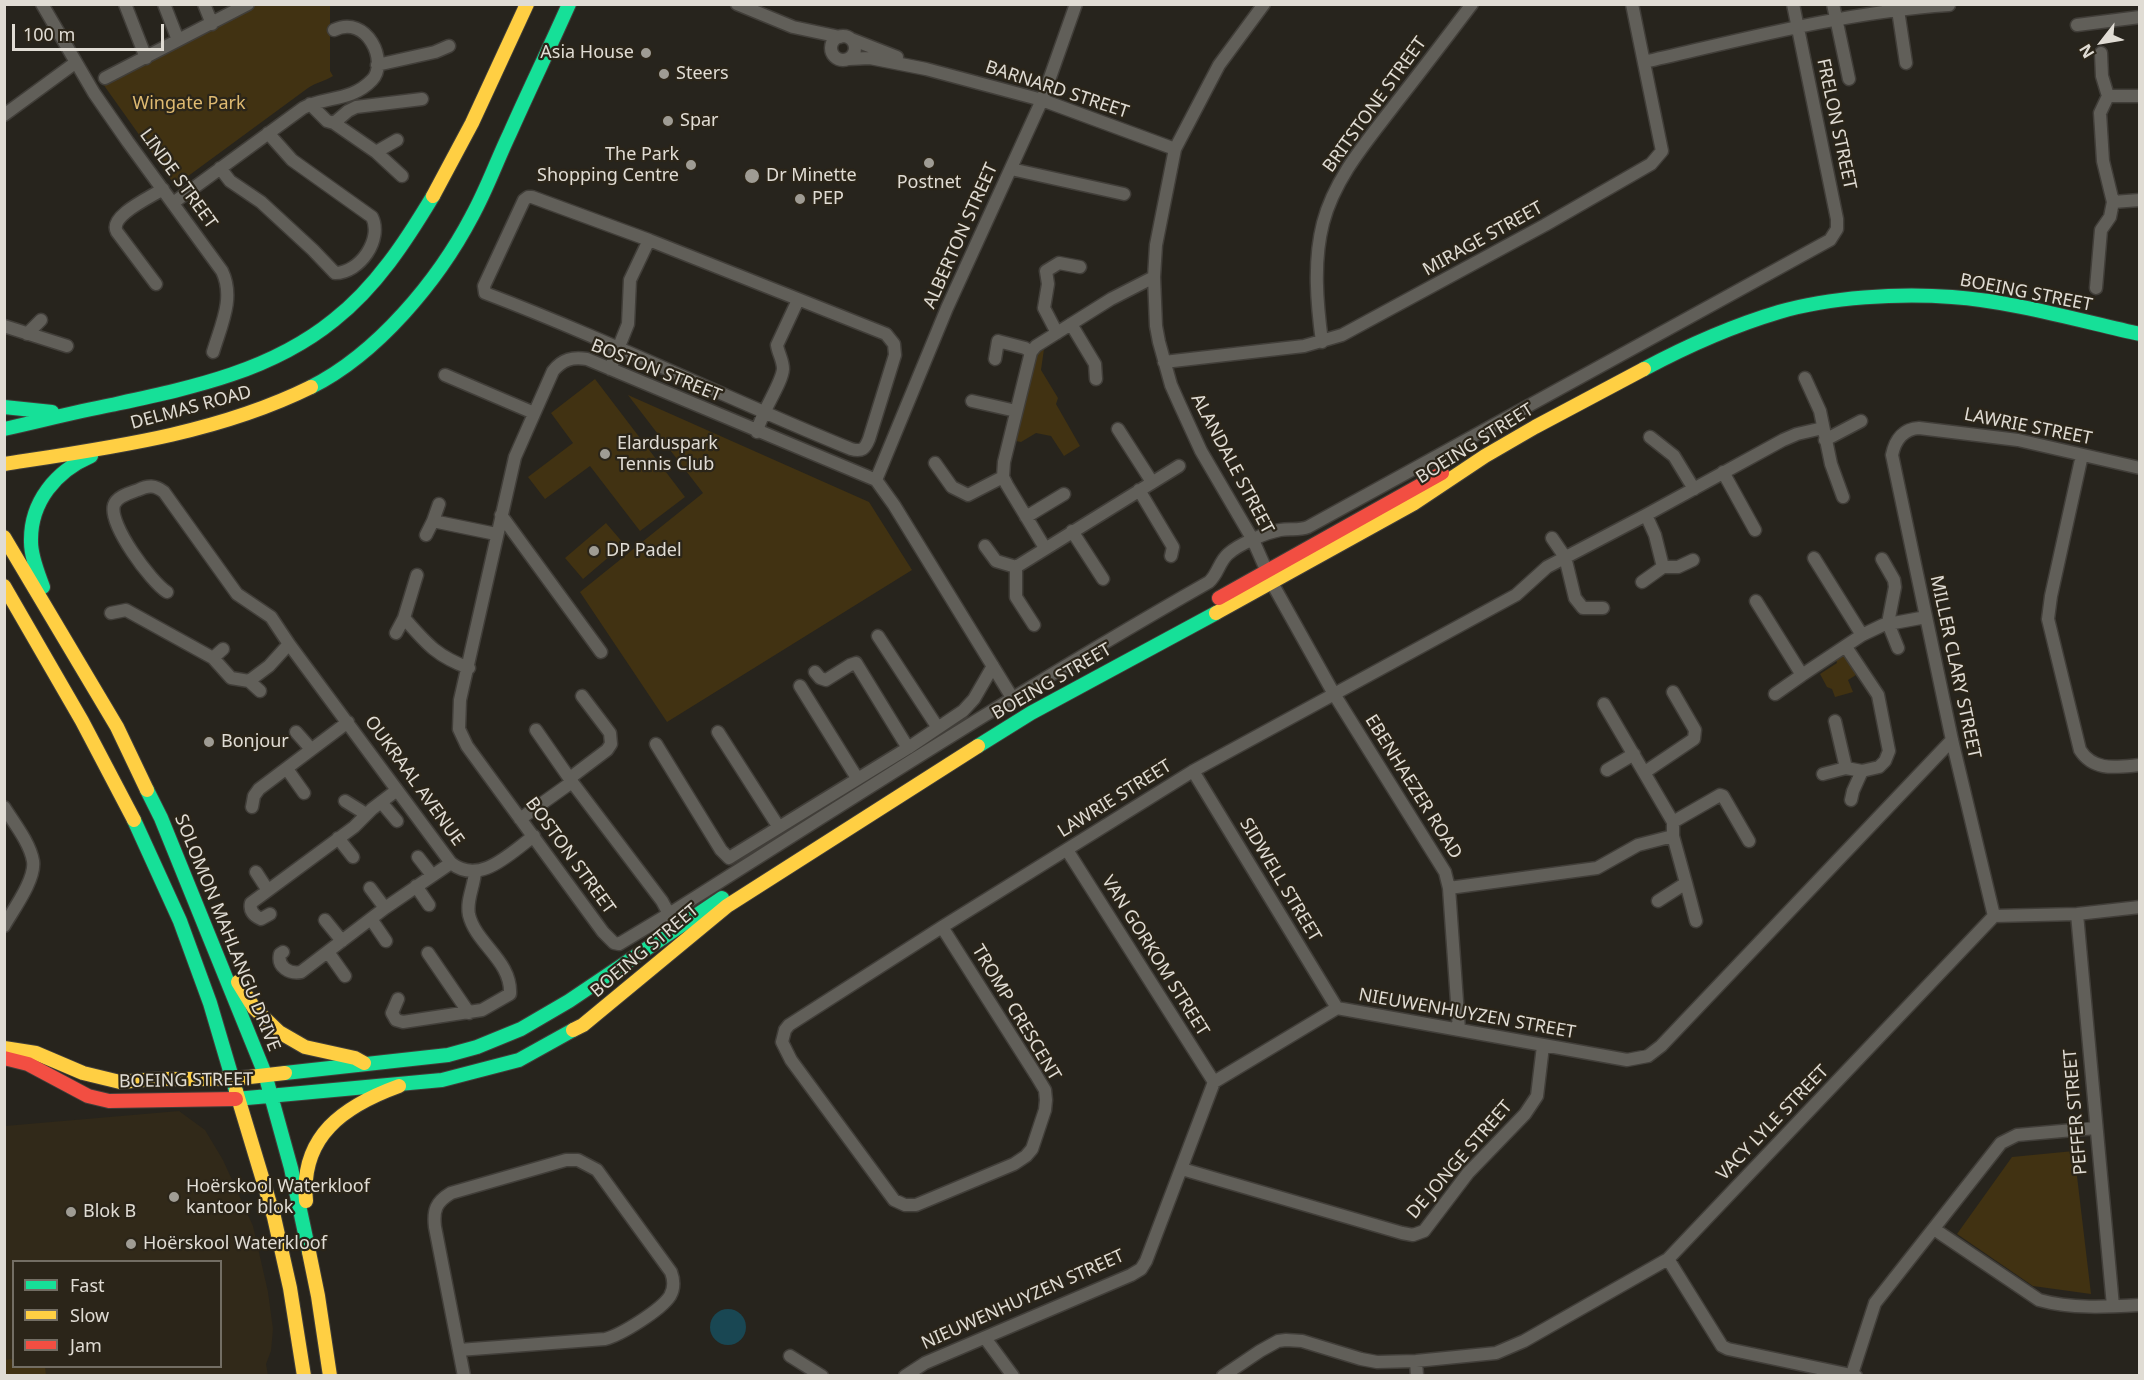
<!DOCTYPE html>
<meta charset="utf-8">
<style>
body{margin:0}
#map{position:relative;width:2144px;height:1380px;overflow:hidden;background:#27241d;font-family:"Noto Sans",sans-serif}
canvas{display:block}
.frame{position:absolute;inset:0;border:6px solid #e0dcd4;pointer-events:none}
.legend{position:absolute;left:12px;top:1260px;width:210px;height:108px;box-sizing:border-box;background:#2b2519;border:2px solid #736e64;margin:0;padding:8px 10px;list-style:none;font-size:18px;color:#e0dcd4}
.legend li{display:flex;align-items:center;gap:12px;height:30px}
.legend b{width:30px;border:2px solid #736e64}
.north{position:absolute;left:2072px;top:12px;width:60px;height:60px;-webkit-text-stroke:4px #2b2519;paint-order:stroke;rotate:239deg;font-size:16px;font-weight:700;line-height:24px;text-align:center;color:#e0dcd4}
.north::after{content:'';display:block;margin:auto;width:21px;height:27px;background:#e0dcd4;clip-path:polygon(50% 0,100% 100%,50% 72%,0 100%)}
.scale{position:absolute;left:12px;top:24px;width:152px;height:27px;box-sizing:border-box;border:3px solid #e0dcd4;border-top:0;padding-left:8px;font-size:18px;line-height:21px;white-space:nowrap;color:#e0dcd4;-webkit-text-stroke:4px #2b2519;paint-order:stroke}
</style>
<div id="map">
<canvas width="2144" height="1380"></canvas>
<div class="frame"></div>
<ul class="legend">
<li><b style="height:8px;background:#16e098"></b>Fast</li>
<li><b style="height:8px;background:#ffcf43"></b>Slow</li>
<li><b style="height:8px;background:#f24e42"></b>Jam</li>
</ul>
<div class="north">N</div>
<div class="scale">100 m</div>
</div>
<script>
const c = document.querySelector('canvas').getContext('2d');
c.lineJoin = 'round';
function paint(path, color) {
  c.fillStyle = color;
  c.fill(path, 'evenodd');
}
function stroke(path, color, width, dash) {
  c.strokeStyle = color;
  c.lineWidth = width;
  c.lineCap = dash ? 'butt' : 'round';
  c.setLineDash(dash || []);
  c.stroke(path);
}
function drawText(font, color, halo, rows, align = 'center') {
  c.font = font + ' "Noto Sans",sans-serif';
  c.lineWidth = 4.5;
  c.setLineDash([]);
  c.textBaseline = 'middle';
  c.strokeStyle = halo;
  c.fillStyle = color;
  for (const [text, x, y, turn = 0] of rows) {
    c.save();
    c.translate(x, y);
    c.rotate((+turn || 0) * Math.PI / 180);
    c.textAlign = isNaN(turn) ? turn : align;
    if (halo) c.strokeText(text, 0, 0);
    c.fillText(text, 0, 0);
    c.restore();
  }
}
const built = new Path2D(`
 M179,1111L205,1130L223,1160L253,1226L268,1292L273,1329L271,1351L266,1364L268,1375L5,1376V1126ZM14,1262H220V1366H14Z`);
const green = new Path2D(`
 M256,5H330V71L333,76C325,81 317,82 308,88L180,182L175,183L172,181L103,84Z
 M1044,349L1041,370L1058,398L1056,404L1080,446L1064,456L1051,436L1036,433L1021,442L1016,441L1036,355Z
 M595,379L685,497L640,531L590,466L545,499L528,477L573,443L551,413Z
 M628,395L869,502L912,570L667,722L580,592L703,493Z
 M606,523L624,544L583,579L565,558Z
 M1844,655L1847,656L1856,675L1848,680L1853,692L1835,697L1832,689L1827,687L1820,674L1837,663L1836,660Z
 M2074,1151L2091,1294L2033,1286L1957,1234L2012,1157Z
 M13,1359L14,1366L45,1367L46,1375H5V1360Z`);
const water = new Path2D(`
 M710 1327a18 18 0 1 1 36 0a18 18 0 1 1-36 0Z`);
const street = new Path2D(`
 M42,4L94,93L128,142L222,271C235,298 221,325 213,352
 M125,4L146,58
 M164,4L178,40
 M204,4L212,24
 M737,4L793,27L840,37
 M1264,4L1219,65L1175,149L1156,245L1154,277L1156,326L1159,342L1171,385L1179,403L1201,451L1253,540L1272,583L1334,694L1445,872L1449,888L1459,1030
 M1833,4L1849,79
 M1898,10L1906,63
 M2077,25L2140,17
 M831 48a12 12 0 1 1 24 0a12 12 0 1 1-24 0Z
 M851,39L897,57
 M849,59L870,58L926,69L1042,100L1175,149
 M1644,62C1745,39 1845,12 1949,5
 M377,65L435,52L449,46
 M105,78L248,4
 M2108,96H2140
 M310,104L327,121L334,123L376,152L402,176
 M4,115L75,63
 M334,123L348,111L356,107L422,99
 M376,152L397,140
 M220,168L230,181L261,202L313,250L335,273C360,273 383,239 372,217L292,160L268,133
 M1011,169L1124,194
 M528,197H532L649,240L886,334L894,344L895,355L869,439C865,449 862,452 851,449C728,399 609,340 485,293L484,286L524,200Z
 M2113,202L2140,200
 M173,203L303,108C325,96 351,102 372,80C389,62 367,14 334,30
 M156,284L117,232C108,216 151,197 163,189
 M2096,288L2101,230L2110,217L2113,202L2103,161L2100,113L2108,96L2102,76L2101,53
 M1071,324L1095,364L1096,379
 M4,326L67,346
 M1057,333L1044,308L1048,284L1046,271L1059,263L1080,267
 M27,334L41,320
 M1322,342C1317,304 1313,262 1323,223C1335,177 1368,140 1396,103C1422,70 1447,37 1472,4
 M995,359L998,341L1025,348L1031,352
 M1164,362L1304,346L1342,335L1545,225L1651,164L1662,151L1632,4
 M610,369L628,324L630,280L649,240
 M445,375L534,413
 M1805,378L1820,411L1831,464L1843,497
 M972,401L1016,411
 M1118,429L1152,482
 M757,432C761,412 782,384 783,369C783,360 778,353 777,345L798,300
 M1650,437L1674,456L1694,489
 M1825,440L1861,421
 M2082,455L2051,596L2048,619L2080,750C2094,772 2117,767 2140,765
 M935,463L952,487L968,495L1003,477
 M1723,472L1755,530
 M876,480L947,308L1042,100L1076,4
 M1139,490L1173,547L1171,556
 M501,515L601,652
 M1026,517L1064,494
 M433,521L439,504
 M1072,531L1103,579
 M426,535L433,521L496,534
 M1552,538L1565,557L1575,598L1583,608H1603
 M985,546L996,561L1016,567L1179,466
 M1045,548L1007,485L1003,477L1004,462L1031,352L1036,346L1111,299L1154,277
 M1814,558L1862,635
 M1882,559L1894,580L1895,587L1888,623L1898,648
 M1016,567V597L1034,625
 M1663,567H1678L1693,560
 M1642,582L1663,567L1655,535L1646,515
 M167,592C151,582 108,524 114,505C117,496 130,493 138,490C148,485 155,485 164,492L237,594L271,617L289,644L451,863C480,886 510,853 534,836
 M1756,601L1802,675L1862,635L1883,625L1926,617
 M111,613L126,610L213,658L231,678L249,681L269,666L289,644
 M404,618C426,643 436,656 469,668
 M396,633L404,618L417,575
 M878,636L938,728
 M213,658L223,649
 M815,672L820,678L826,680L850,665L856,663L908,748
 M249,681L260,691
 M800,686L857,778
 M1775,694L1802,675
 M1013,699L894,505L876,480L587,359C572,357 563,359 553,371L515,457L460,700L459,729L467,746L603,932L614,943L619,944L669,914C848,801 1026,686 1209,582C1218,574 1219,562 1228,554C1239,544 1265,533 1280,530C1290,528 1298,531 1308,527L1830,240L1837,229V219L1793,4
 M1604,704L1673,822V836L1686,883L1658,901
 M1835,721L1846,768L1862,771L1879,767L1885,761L1889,751L1878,695L1846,647
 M296,732L311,749
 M718,732L778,826
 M656,744L721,850L729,858L908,748L963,711L974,699L993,666
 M287,769L304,793
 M1607,770L1634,754
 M1193,771L1337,1008
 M1645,772L1694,739L1695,730L1673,692
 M1823,774L1846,768
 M570,778L607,750L611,744L610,733L582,696
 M572,782L662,901L669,914
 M1851,800L1853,791L1862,771
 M345,801L366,814
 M381,802L397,821
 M4,807C14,823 30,843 33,861C36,879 13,910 4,926
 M252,807L254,796L259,789L348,722
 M520,819L572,782L536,730
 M1673,822L1720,795L1723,796L1749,841
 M338,838L353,857
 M1067,850L1214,1082
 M418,857L432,875
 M256,872L267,889
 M1686,883L1696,921
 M416,886L429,905
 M370,888L385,908
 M1449,888L1597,868L1638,845L1673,836
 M270,914L261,919C254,916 249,911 251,903L354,827L372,809L397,790
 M2077,914L2113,1306
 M1994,916L1952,740L1892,455C1895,440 1903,429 1919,428L2018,440L2140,468
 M371,919L386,941
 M325,920L342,941
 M942,927L1036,1075L1045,1090L1046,1100L1045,1110L1032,1149L1026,1156L1014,1164L916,1205H905L894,1200L791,1060L782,1042L785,1030L789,1025L942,927L1193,771L1516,595L1547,567L1646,515L1783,440L1797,434L1823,428
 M283,952L280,954C277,967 289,974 301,972L385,908L451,863
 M328,952L345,976
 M428,953L469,1013
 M398,999L392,1013L396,1020L403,1022L482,1010L510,994C512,961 476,944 469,915C466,900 474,887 475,872
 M1182,1169L1402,1233L1413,1235L1424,1231L1468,1173L1525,1114L1537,1096L1543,1046
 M1934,1229L2039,1300C2071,1309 2107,1307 2140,1305
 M1668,1259L1722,1346L1728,1349L1856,1376
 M985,1338L1013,1376
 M459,1350L605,1339C621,1335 661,1310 670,1296C674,1289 674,1280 671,1272L597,1170L578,1160H566L451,1193C436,1202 433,1210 435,1227L464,1376
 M790,1356L822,1376
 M1416,1361L1417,1376
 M1852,1374L1875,1303L2001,1143L2017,1135L2096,1128
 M905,1376L925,1363L1131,1275L1141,1269L1146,1261L1214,1082L1337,1008L1627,1060L1648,1056L1661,1046L1952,740
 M1223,1376L1260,1351L1278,1341L1286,1340L1302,1341L1361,1359L1377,1362L1416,1361L1496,1353L1524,1341L1668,1259L1994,916L2077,914L2140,907`);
const fast = new Path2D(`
 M1644,369C1687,346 1732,326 1779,312C1830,297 1899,293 1952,297C2012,301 2081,321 2140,334
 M311,387C377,354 438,281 472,216C487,189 497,160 510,133C529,90 550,47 569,4
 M4,407L52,412
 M4,429C40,421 75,412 111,405C190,388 270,372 334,320C376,287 406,241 433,196
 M43,587C38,573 31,557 31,542C30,502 56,471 91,456
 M978,746L1031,713L1216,613
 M147,790L161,818L265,1074L291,1168L309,1252
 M134,820L180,921L210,1003L236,1091
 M285,1073L448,1055L477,1047L521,1029L569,1001L722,898
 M236,1099L442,1080L519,1060L573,1030`);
const slow = new Path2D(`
 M433,196L472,123L527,4
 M4,464C108,448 216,434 311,387
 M4,537L117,727L147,790
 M4,586L82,721L134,820
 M1216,613L1413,504L1485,456L1535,427L1644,369
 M238,982L254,1008L279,1032L305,1047L355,1058L364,1063
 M573,1030L583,1025L727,906L978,746
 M4,1048L36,1053L83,1073L120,1082L156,1079H232L285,1073
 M236,1091L274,1217L290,1288L304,1376
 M306,1201C300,1136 344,1106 399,1086
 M309,1252L318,1296L330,1376`);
const jam = new Path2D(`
 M1219,598L1442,473
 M4,1058L28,1064L88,1096L109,1101L236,1099`);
const markers = [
 [646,53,6,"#9f9c94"],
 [664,74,6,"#9f9c94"],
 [668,121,6,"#9f9c94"],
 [929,163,6,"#9f9c94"],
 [691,165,6,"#9f9c94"],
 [752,176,8,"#9f9c94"],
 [800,199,6,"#9f9c94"],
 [605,454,6,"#9f9c94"],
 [594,551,6,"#9f9c94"],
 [209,742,6,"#9f9c94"],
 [174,1197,6,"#9f9c94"],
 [71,1212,6,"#9f9c94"],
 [131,1244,6,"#9f9c94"]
];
const poiNames = [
 ["Asia House",634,53,"right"],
 ["Steers",676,74],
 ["Spar",680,121],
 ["The Park",679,155,"right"],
 ["Shopping Centre",679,176,"right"],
 ["Dr Minette",766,176],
 ["Postnet",929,183,"center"],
 ["PEP",812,199],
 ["Elarduspark",617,444],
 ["Tennis Club",617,465],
 ["DP Padel",606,551],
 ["Bonjour",221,742],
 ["Hoërskool Waterkloof",186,1187],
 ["kantoor blok",186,1208],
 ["Blok B",83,1212],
 ["Hoërskool Waterkloof",143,1244]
];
const streetNames = [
 ["BARNARD STREET",1057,90,18],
 ["BRITSTONE STREET",1375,105,-54],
 ["FRELON STREET",1836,124,78],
 ["LINDE STREET",178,179,54],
 ["ALBERTON STREET",961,236,-66],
 ["MIRAGE STREET",1483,239,-29],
 ["BOEING STREET",2026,293,11],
 ["BOSTON STREET",656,371,22],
 ["DELMAS ROAD",191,408,-15],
 ["LAWRIE STREET",2028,427,11],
 ["BOEING STREET",1475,444,-32],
 ["ALANDALE STREET",1232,464,62],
 ["MILLER CLARY STREET",1955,667,78],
 ["BOEING STREET",1052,682,-30],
 ["OUKRAAL AVENUE",414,781,54],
 ["EBENHAEZER ROAD",1413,787,58],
 ["LAWRIE STREET",1115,799,-32],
 ["BOSTON STREET",570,856,54],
 ["SIDWELL STREET",1280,880,59],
 ["SOLOMON MAHLANGU DRIVE",227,933,68],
 ["BOEING STREET",645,951,-40],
 ["VAN GORKOM STREET",1155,956,58],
 ["TROMP CRESCENT",1016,1013,59],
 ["NIEUWENHUYZEN STREET",1467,1014,10],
 ["BOEING STREET",186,1081,-1],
 ["PEFFER STREET",2076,1112,-95],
 ["VACY LYLE STREET",1773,1123,-46],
 ["DE JONGE STREET",1460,1160,-49],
 ["NIEUWENHUYZEN STREET",1023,1300,-24]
];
const parkNames = [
 ["Wingate Park",189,104]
];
paint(built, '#312919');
paint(green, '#413212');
paint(water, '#194753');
stroke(street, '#413e39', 15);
stroke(fast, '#413e39', 16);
stroke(slow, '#413e39', 16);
stroke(jam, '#413e39', 16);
stroke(street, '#615f59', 12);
stroke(fast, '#16e098', 14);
stroke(slow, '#ffcf43', 14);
stroke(jam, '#f24e42', 14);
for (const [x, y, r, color] of markers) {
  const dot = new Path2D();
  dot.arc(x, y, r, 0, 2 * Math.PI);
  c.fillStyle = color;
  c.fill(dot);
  stroke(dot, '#2b2519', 2);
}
drawText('18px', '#e0dcd4', '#2b2519', poiNames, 'left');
drawText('18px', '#e0dcd4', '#2b2519', streetNames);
drawText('18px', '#dfba71', '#2b2519', parkNames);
</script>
